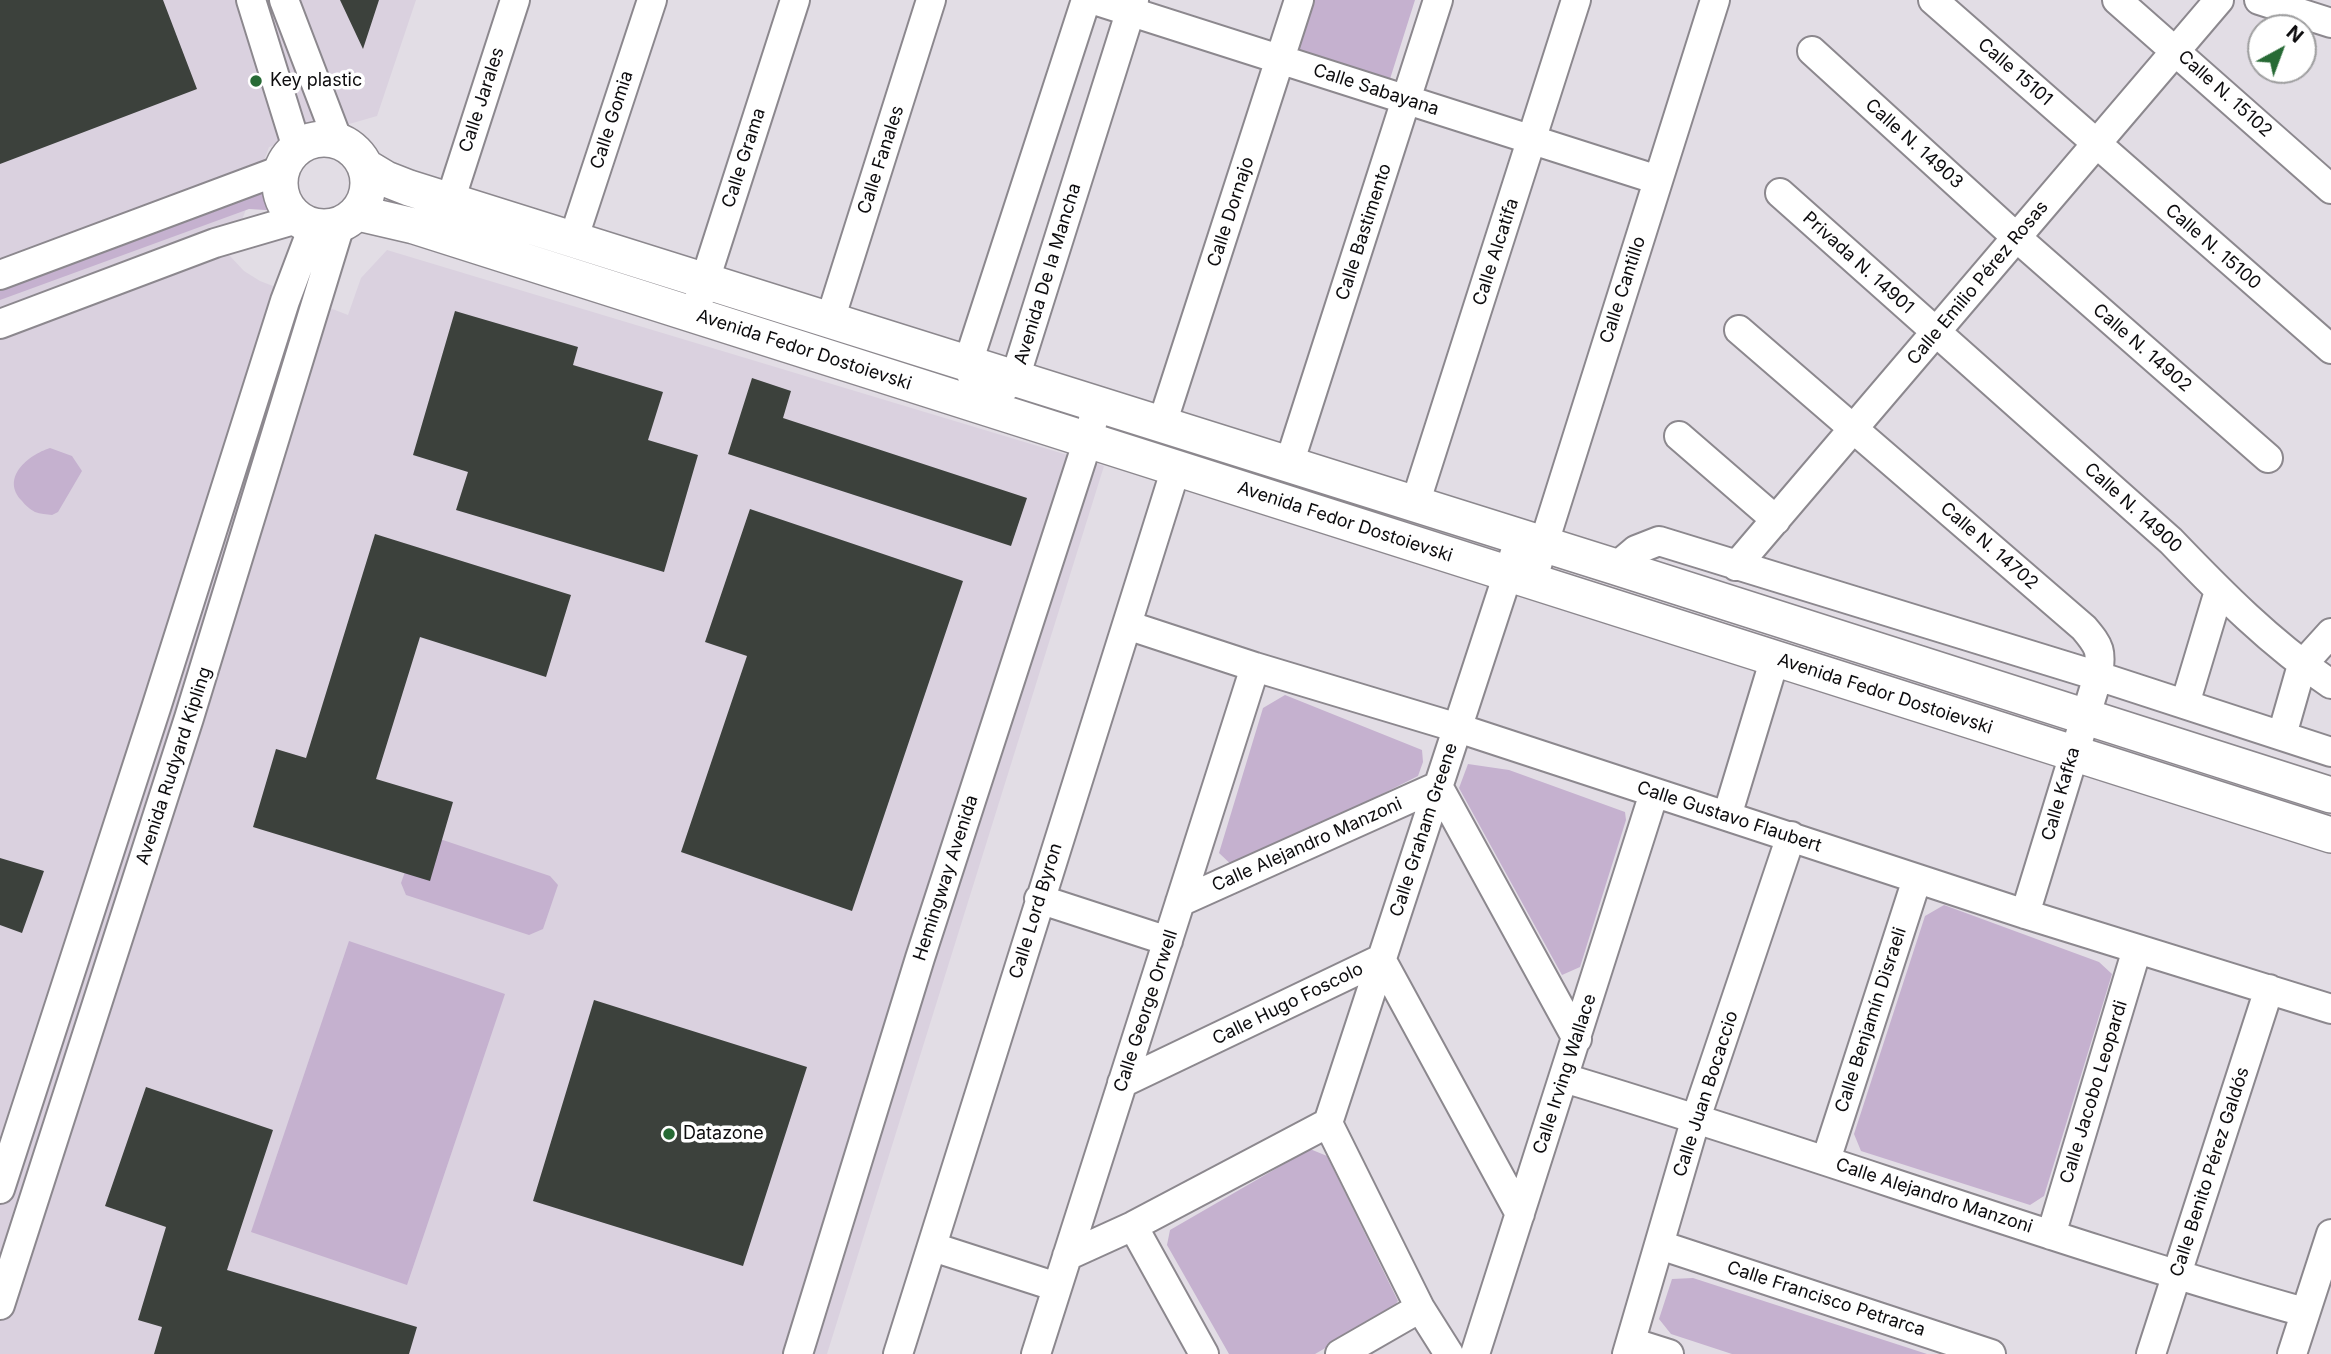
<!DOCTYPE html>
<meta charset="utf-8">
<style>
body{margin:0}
#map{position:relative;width:2331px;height:1354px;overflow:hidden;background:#e2dde5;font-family:Inter,sans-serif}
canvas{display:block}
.north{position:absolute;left:2247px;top:14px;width:70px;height:70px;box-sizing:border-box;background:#fff;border:2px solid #9e9e9f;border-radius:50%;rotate:41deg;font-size:19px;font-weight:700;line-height:28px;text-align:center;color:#0d0c0e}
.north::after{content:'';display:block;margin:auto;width:24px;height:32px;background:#276a35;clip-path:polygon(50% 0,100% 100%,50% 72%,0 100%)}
</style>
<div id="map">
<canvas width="2331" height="1354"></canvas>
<div class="north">N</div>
</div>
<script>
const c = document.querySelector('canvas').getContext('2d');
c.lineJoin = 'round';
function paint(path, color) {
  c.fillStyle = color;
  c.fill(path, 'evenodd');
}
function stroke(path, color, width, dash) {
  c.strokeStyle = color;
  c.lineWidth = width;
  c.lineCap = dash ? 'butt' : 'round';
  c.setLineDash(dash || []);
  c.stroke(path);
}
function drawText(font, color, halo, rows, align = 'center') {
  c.font = font + ' Inter,sans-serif';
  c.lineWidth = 7;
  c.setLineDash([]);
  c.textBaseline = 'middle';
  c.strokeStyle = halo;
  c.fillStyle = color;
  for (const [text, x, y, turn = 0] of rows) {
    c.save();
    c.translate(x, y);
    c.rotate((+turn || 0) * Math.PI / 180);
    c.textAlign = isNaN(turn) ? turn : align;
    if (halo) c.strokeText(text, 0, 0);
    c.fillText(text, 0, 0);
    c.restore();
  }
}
const built = new Path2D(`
 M0,0H416L377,116L269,147L229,255L244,271L260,281L348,315L361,278L387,250L1104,466L827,1354H0Z`);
const green = new Path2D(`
 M1305,0H1415L1390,79L1381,84L1295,55Z
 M275,180V196L282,211L249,209L0,300V288L248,198Z
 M50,448L72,456L82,471L58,512L52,515C47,514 40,514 35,512C31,510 25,505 22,501C0,478 28,455 50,448Z
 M1285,695L1422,750L1423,762L1418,776L1235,868L1219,853L1263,708Z
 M1468,764L1509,770L1625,812L1626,820L1580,967L1562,975L1459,788Z
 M428,835L550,876L558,885L543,929L529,935L406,895L401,883L416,841Z
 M1944,905L2099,962L2112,974L2044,1196L2030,1205L1861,1151L1854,1134L1925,916Z
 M349,941L505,994L407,1285L251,1232Z
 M1310,1149L1327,1156L1398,1301L1391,1310L1315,1354H1229L1167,1245L1170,1230Z
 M1693,1278L1927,1354H1732L1671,1334L1659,1319L1672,1279Z`);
const building = new Path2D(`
 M0,0H163L197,89L0,164Z
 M340,0H379L363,49Z
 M455,311L578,347L573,365L663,392L648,440L698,455L664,572L456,510L468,472L413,455Z
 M752,378L791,391L783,418L1027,498L1011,546L728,454Z
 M750,509L963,581L852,911L681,852L747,656L705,642Z
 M375,534L571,595L546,677L420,637L376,779L453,802L430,881L253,827L276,749L306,758Z
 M0,858L44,871L22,933L0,925Z
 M594,1000L807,1067L743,1266L533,1201Z
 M146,1087L273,1130L227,1270L417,1327L409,1354H154L162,1327L138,1320L166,1227L105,1206Z`);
const minor = new Path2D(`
 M251,0L297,148
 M284,0L338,141
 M1094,0L1658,180
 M1933,0L2331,349
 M2117,0L2331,189
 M2259,0L2331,23
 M1812,51L2016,237L2268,458
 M1780,193L2171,541C2221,593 2271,644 2331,684
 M450,201L515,0
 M573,240L652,0
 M0,275L281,170
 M699,299L795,0
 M830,320L931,0
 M0,324L215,243L297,219
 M1739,330L2084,628C2100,647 2102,651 2098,676L2025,914
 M974,383L968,363L1086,0
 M1000,392L1015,378L1134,0
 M1162,424L1299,0
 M1679,436L1776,520
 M1289,464L1438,0
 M1415,504L1576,0
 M1736,566L2219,0
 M1616,567L1636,550L1659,541L2098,676L2331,752
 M1532,581L1715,0
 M1127,625L1255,667L1458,728L2025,914L2331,1009
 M2185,704L2219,591
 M2282,735L2302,665L2331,633
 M1727,816L1775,658
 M1039,899L1168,941
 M1180,902L1438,786L1577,1039
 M1564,1078C1812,1152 2055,1242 2304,1312
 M1122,1083L1381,959L1520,1214
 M1328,1123L1420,1308L1449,1354
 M1826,1160L1917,879
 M0,1189L156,708L285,301L313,227
 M1133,1226L1204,1354
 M2051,1235L2137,949
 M1660,1245L1991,1354
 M933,1247L1057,1287
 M1067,1256L1133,1226L1328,1123L1520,537
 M0,1305L189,718L340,225
 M1631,1342L1669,1354
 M798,1354L920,958L1088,440L1097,404
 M898,1354L1176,468
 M1036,1354L1255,667
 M1340,1354L1420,1308
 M1475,1354L1654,793
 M1627,1354L1696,1118L1791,836
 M2151,1354L2269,989
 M2292,1354L2331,1234`);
const major = new Path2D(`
 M280 183a44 44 0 1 1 88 0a44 44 0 1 1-88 0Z
 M366,167L386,179L409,188L1616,567L2331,795
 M358,213L414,226L2331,835`);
const markers = [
 [256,81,7,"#276a35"],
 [669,1134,7,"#276a35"]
];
const streetNames = [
 ["Calle 15101",2015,72,41],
 ["Calle Sabayana",1376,90,18],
 ["Calle N. 15102",2225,94,42],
 ["Calle Jarales",482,100,-72],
 ["Calle Gomia",612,120,-72],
 ["Calle N. 14903",1914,144,42],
 ["Calle Grama",744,158,-72],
 ["Calle Fanales",881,160,-72],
 ["Calle Dornajo",1231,212,-72],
 ["Calle Bastimento",1364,232,-72],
 ["Calle N. 15100",2213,247,41],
 ["Calle Alcatifa",1496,252,-72],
 ["Privada N. 14901",1858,263,42],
 ["Avenida De la Mancha",1048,274,-73],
 ["Calle Emilio Pérez Rosas",1978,283,-50],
 ["Calle Cantillo",1623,290,-72],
 ["Calle N. 14902",2142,348,41],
 ["Avenida Fedor Dostoievski",804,350,18],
 ["Calle N. 14900",2133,508,42],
 ["Avenida Fedor Dostoievski",1345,522,18],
 ["Calle N. 14702",1989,546,41],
 ["Avenida Fedor Dostoievski",1885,694,18],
 ["Avenida Rudyard Kipling",174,766,-72],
 ["Calle Kafka",2061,794,-74],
 ["Calle Gustavo Flaubert",1729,817,18],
 ["Calle Graham Greene",1424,830,-72],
 ["Calle Alejandro Manzoni",1307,845,-24],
 ["Hemingway Avenida",946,878,-72],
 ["Calle Lord Byron",1036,911,-73],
 ["Calle Hugo Foscolo",1288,1004,-26],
 ["Calle George Orwell",1146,1011,-72],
 ["Calle Benjamín Disraeli",1871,1020,-72],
 ["Calle Irving Wallace",1565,1074,-72],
 ["Calle Jacobo Leopardi",2094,1092,-73],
 ["Calle Juan Bocaccio",1706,1094,-72],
 ["Calle Benito Pérez Galdós",2210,1172,-72],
 ["Calle Alejandro Manzoni",1934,1196,18],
 ["Calle Francisco Petrarca",1826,1299,18]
];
const poiNames = [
 ["Key plastic",270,81],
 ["Datazone",683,1134]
];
paint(built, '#dad1df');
paint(green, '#c5b1cf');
paint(building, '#3c413c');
stroke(minor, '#8c888e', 32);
stroke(major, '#8c888e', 38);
stroke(minor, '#fff', 28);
stroke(major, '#fff', 35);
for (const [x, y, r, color] of markers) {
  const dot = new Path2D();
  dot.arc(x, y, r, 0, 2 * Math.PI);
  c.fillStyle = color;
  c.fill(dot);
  stroke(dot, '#fff', 2.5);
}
drawText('18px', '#0d0c0e', '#fff', streetNames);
drawText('18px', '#0d0c0e', '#fff', poiNames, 'left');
</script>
